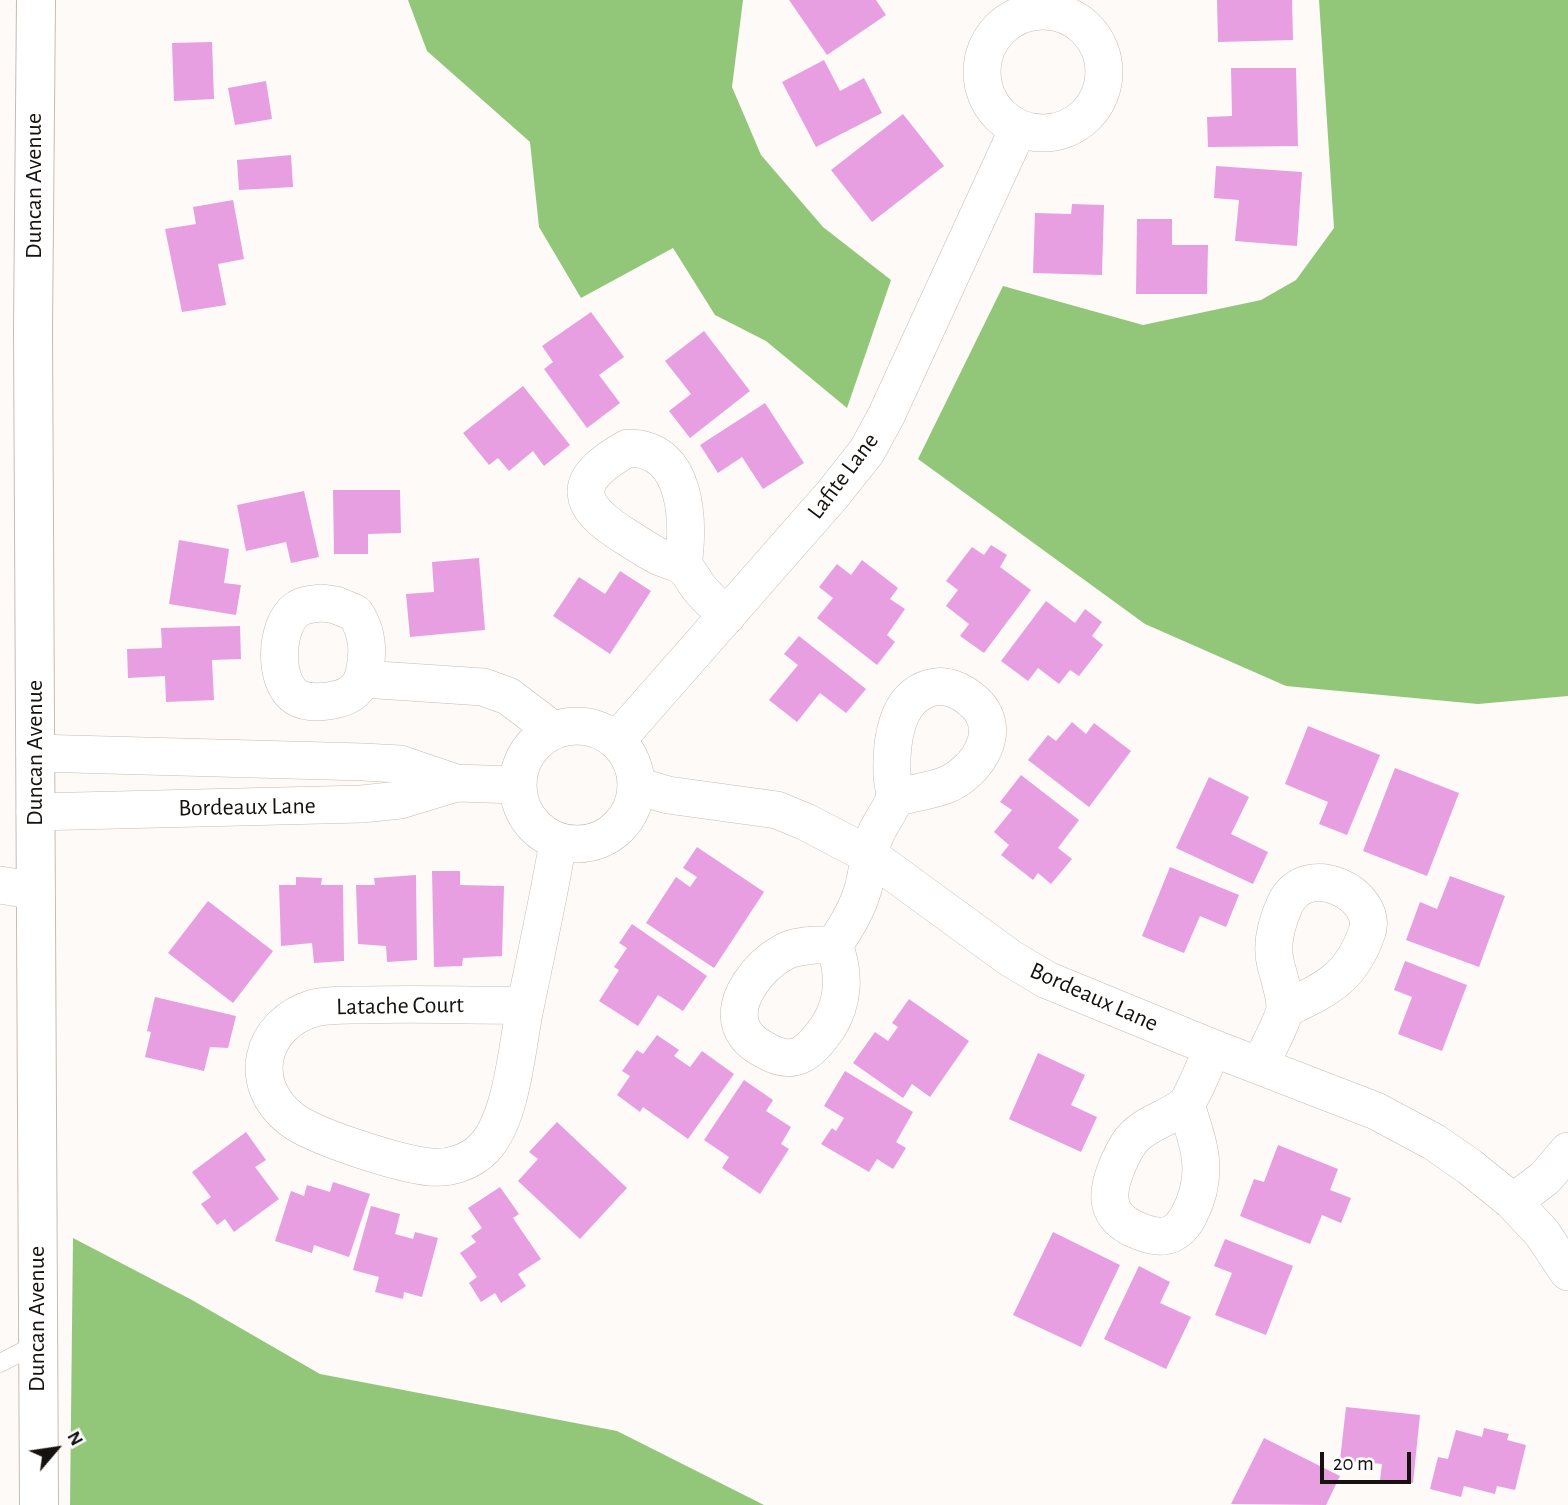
<!DOCTYPE html>
<style>
body{margin:0}
#map{position:relative;width:1568px;height:1505px;overflow:hidden;background:#fefaf7;font-family:"Alegreya Sans",sans-serif}
canvas{display:block}
.north{position:absolute;left:21px;top:1414px;width:70px;height:70px;-webkit-text-stroke:5px #fff;paint-order:stroke;rotate:61deg;font-size:19px;font-weight:700;line-height:28px;text-align:center;color:#15120f}
.north::after{content:'';display:block;margin:auto;width:24px;height:32px;background:#15120f;clip-path:polygon(50% 0,100% 100%,50% 72%,0 100%)}
.scale{position:absolute;left:1320px;top:1452px;width:91px;height:32px;box-sizing:border-box;border:4px solid #15120f;border-top:0;padding-left:9px;font-size:21px;line-height:24px;white-space:nowrap;color:#15120f;-webkit-text-stroke:5px #fff;paint-order:stroke}
</style>
<div id="map">
<canvas width="1568" height="1505"></canvas>
<div class="north">N</div>
<div class="scale">20 m</div>
</div>
<script>
const c = document.querySelector('canvas').getContext('2d');
c.lineJoin = 'round';
function paint(path, color) {
  c.fillStyle = color;
  c.fill(path, 'evenodd');
}
function stroke(path, color, width, dash) {
  c.strokeStyle = color;
  c.lineWidth = width;
  c.lineCap = dash ? 'butt' : 'round';
  c.setLineDash(dash || []);
  c.stroke(path);
}
function drawText(font, color, halo, rows, align = 'center') {
  c.font = font + ' "Alegreya Sans",sans-serif';
  c.lineWidth = 5;
  c.setLineDash([]);
  c.textBaseline = 'middle';
  c.strokeStyle = halo;
  c.fillStyle = color;
  for (const [text, x, y, turn = 0] of rows) {
    c.save();
    c.translate(x, y);
    c.rotate((+turn || 0) * Math.PI / 180);
    c.textAlign = isNaN(turn) ? turn : align;
    if (halo) c.strokeText(text, 0, 0);
    c.fillText(text, 0, 0);
    c.restore();
  }
}
const forest = new Path2D(`
 M408,0H743L732,87L761,155L823,227L891,280L847,408L766,341L715,315L673,248L581,298L539,227L530,142L427,51Z
 M1319,0H1568V696L1478,704L1286,686L1145,624L918,459L1003,286L1143,325L1261,300L1296,280L1334,228Z
 M73,1238L192,1300L320,1374L617,1431L764,1505H70Z`);
const building = new Path2D(`
 M789,0H876L886,15L827,55Z
 M1217,0H1292L1293,40L1218,42Z
 M212,42L214,99L174,101L172,43Z
 M824,60L840,91L864,78L882,113L816,147L782,82Z
 M1231,68H1296L1298,146L1208,147L1207,117L1232,116Z
 M266,81L272,119L235,125L228,88Z
 M903,114L944,166L872,222L831,170Z
 M291,155L293,187L239,190L237,160Z
 M1216,166L1302,172L1297,246L1235,241L1239,200L1214,198Z
 M233,200L244,259L218,264L226,305L182,312L165,229L196,224L193,207Z
 M1072,204L1104,205L1102,275L1033,273L1035,213L1071,214Z
 M1137,219H1172V245H1208L1207,294H1136Z
 M591,312L624,357L599,375L620,403L587,428L544,369L553,362L542,346Z
 M704,331L750,391L690,438L669,411L691,394L665,361Z
 M523,386L570,445L544,466L533,451L509,471L498,458L489,465L463,433Z
 M765,403L804,463L763,489L742,457L718,473L700,445Z
 M333,490H400L401,533L368,534V554H334Z
 M304,491L319,557L291,563L286,542L246,551L237,505Z
 M179,540L229,549L224,583L241,585L236,615L169,604Z
 M991,545L1007,555L1000,567L1031,590L984,653L960,636L969,624L946,606L958,590L946,581L972,547L984,555Z
 M479,558L485,630L410,637L406,594L434,592L432,562Z
 M862,560L898,588L890,599L905,609L887,635L895,642L877,665L817,618L833,598L819,587L837,564L851,575Z
 M620,571L651,591L610,654L553,616L579,577L605,594Z
 M1046,601L1075,623L1085,609L1102,622L1092,636L1103,645L1079,676L1070,670L1059,684L1038,668L1028,681L1001,661Z
 M240,626L241,659L212,660L214,700L166,702L165,676L128,678L127,649L162,648L161,628Z
 M799,636L866,689L846,713L820,693L797,722L769,700L798,665L784,654Z
 M1072,722L1086,734L1094,723L1131,751L1089,807L1028,760L1048,735L1056,741Z
 M1308,726L1380,755L1347,835L1319,824L1328,802L1285,784Z
 M1395,768L1459,793L1427,876L1363,851Z
 M1021,775L1079,820L1058,848L1072,859L1051,884L1038,873L1033,880L1001,855L1009,845L994,832L1012,810L1000,802Z
 M1209,777L1249,797L1231,834L1268,852L1253,884L1176,848Z
 M697,847L764,892L714,968L646,923L676,877L690,887L697,877L683,868Z
 M1170,867L1239,895L1226,927L1200,916L1184,953L1142,936Z
 M432,871H460V885L504,886L502,956L463,958L462,966L434,967Z
 M416,875L417,960L387,962L386,946L358,944L356,885H375L374,878Z
 M1450,876L1505,896L1479,967L1406,940L1420,902L1437,909Z
 M296,877L322,878L321,885H343L344,961L314,963L312,943L281,946L279,885H296Z
 M208,901L273,951L233,1003L168,953Z
 M632,924L707,976L683,1011L658,995L638,1026L599,1001L619,970L614,967L627,948L619,943Z
 M1405,961L1467,985L1442,1051L1398,1034L1412,997L1394,990Z
 M155,997L236,1016L228,1048L210,1047L204,1071L145,1057L151,1032L147,1031Z
 M909,999L969,1041L930,1097L912,1084L903,1098L853,1063L875,1032L888,1041L898,1027L892,1023Z
 M657,1035L679,1050L674,1056L690,1067L702,1051L734,1074L688,1139L643,1107L640,1112L617,1095L630,1076L622,1071L637,1050L643,1054Z
 M1038,1053L1085,1075L1071,1105L1097,1117L1081,1152L1009,1119Z
 M845,1071L913,1112L896,1142L906,1148L893,1169L877,1159L869,1172L821,1144L832,1128L836,1131L844,1118L824,1106Z
 M744,1080L773,1100L766,1111L791,1127L781,1144L789,1149L760,1194L722,1168L729,1157L704,1140Z
 M557,1122L627,1188L580,1239L518,1181L538,1159L529,1152Z
 M246,1132L266,1160L255,1167L279,1199L234,1232L225,1219L217,1225L201,1204L211,1197L192,1172Z
 M1278,1145L1338,1169L1330,1190L1351,1198L1341,1223L1322,1215L1310,1244L1240,1216L1254,1179L1264,1182Z
 M333,1182L370,1194L349,1257L314,1245L312,1253L275,1241L291,1191L304,1196L307,1185L330,1192Z
 M500,1187L519,1214L513,1218L541,1259L518,1274L526,1286L501,1303L495,1293L481,1302L469,1283L477,1277L460,1253L476,1242L471,1236L482,1228L468,1208Z
 M371,1206L400,1214L395,1234L413,1239L415,1232L438,1238L422,1297L404,1292L403,1299L375,1292L379,1277L353,1270Z
 M1053,1232L1120,1265L1081,1347L1013,1315Z
 M1225,1239L1293,1266L1266,1335L1215,1315L1232,1273L1214,1266Z
 M1139,1266L1170,1282L1160,1303L1191,1317L1166,1369L1104,1339Z
 M1346,1407L1420,1415L1413,1483L1380,1480L1382,1464L1340,1460Z
 M1484,1428L1509,1434L1507,1440L1526,1445L1515,1490L1497,1486L1495,1494L1464,1486L1461,1497L1430,1489L1438,1457L1448,1459L1456,1430L1482,1437Z
 M1264,1438L1340,1476L1326,1505L1231,1504Z`);
const lane = new Path2D(`
 M0,1363L37,1344`);
const street = new Path2D(`
 M982 72a61 61 0 1 1 122 0a61 61 0 1 1-122 0Z
 M683,566C689,523 689,448 628,448C570,480 574,505 628,538C638,544 649,552 660,557C667,560 674,561 680,565C689,569 694,582 700,589C708,599 718,607 727,616
 M322,603L336,605L355,613C368,632 369,652 364,674C361,687 351,696 338,699C326,702 308,704 296,697C273,682 275,626 296,610C304,604 313,604 322,603Z
 M363,679L483,687L508,696L553,730
 M518 785a59 59 0 1 1 118 0a59 59 0 1 1-118 0Z
 M617,740L833,494L867,451L886,416L1018,129
 M35,753L363,762L400,764L456,783L517,785
 M637,786L668,795L777,810L806,822L869,855L1010,958L1047,980L1213,1048L1376,1111L1434,1142L1470,1167L1513,1202L1542,1233L1568,1272
 M35,812L362,804L400,800L456,783
 M0,885L36,891
 M815,945H834C845,973 844,1002 828,1027C809,1054 794,1068 763,1049C753,1044 745,1036 741,1026C732,998 760,965 784,952C793,947 804,946 815,945Z
 M834,945C846,928 857,910 863,889C868,872 868,854 874,838C879,824 889,813 894,800C896,793 892,782 892,774C891,744 895,698 930,688C945,683 962,691 973,701C1006,729 977,772 946,785C930,791 912,793 895,798
 M525,1005C472,1006 419,1003 366,1005C349,1005 330,1004 314,1008C260,1024 246,1084 291,1119C314,1137 400,1164 430,1167C449,1169 471,1162 484,1148C513,1118 517,1043 526,1003C537,949 549,896 558,842
 M1260,1066C1265,1054 1284,1019 1285,1008C1285,992 1278,976 1275,961C1271,942 1277,922 1285,904C1307,858 1379,895 1367,932C1351,979 1326,989 1285,1009
 M1186,1105C1199,1145 1210,1173 1190,1213C1186,1221 1182,1228 1173,1233C1160,1240 1145,1234 1132,1228C1103,1213 1107,1190 1118,1164C1122,1155 1127,1144 1134,1137C1149,1122 1169,1118 1184,1106C1192,1099 1207,1060 1213,1048
 M1513,1202L1545,1178L1568,1151`);
const primary = new Path2D(`
 M36,0L33,329L39,1505`);
const streetNames = [
 ["Duncan Avenue",34,186,-90],
 ["Lafite Lane",843,476,-53],
 ["Duncan Avenue",35,753,-90],
 ["Bordeaux Lane",247,807,-1],
 ["Bordeaux Lane",1094,997,24],
 ["Latache Court",400,1006,-1],
 ["Duncan Avenue",37,1319,-90]
];
paint(forest, '#92c77a');
paint(building, '#e79fe1');
stroke(lane, '#c6bcb3', 19);
stroke(street, '#c6bcb3', 38);
stroke(primary, '#c6bcb3', 40);
stroke(lane, '#fff', 18);
stroke(street, '#fff', 37);
stroke(primary, '#fff', 38);
drawText('24px', '#15120f', '#fff', streetNames);
</script>
